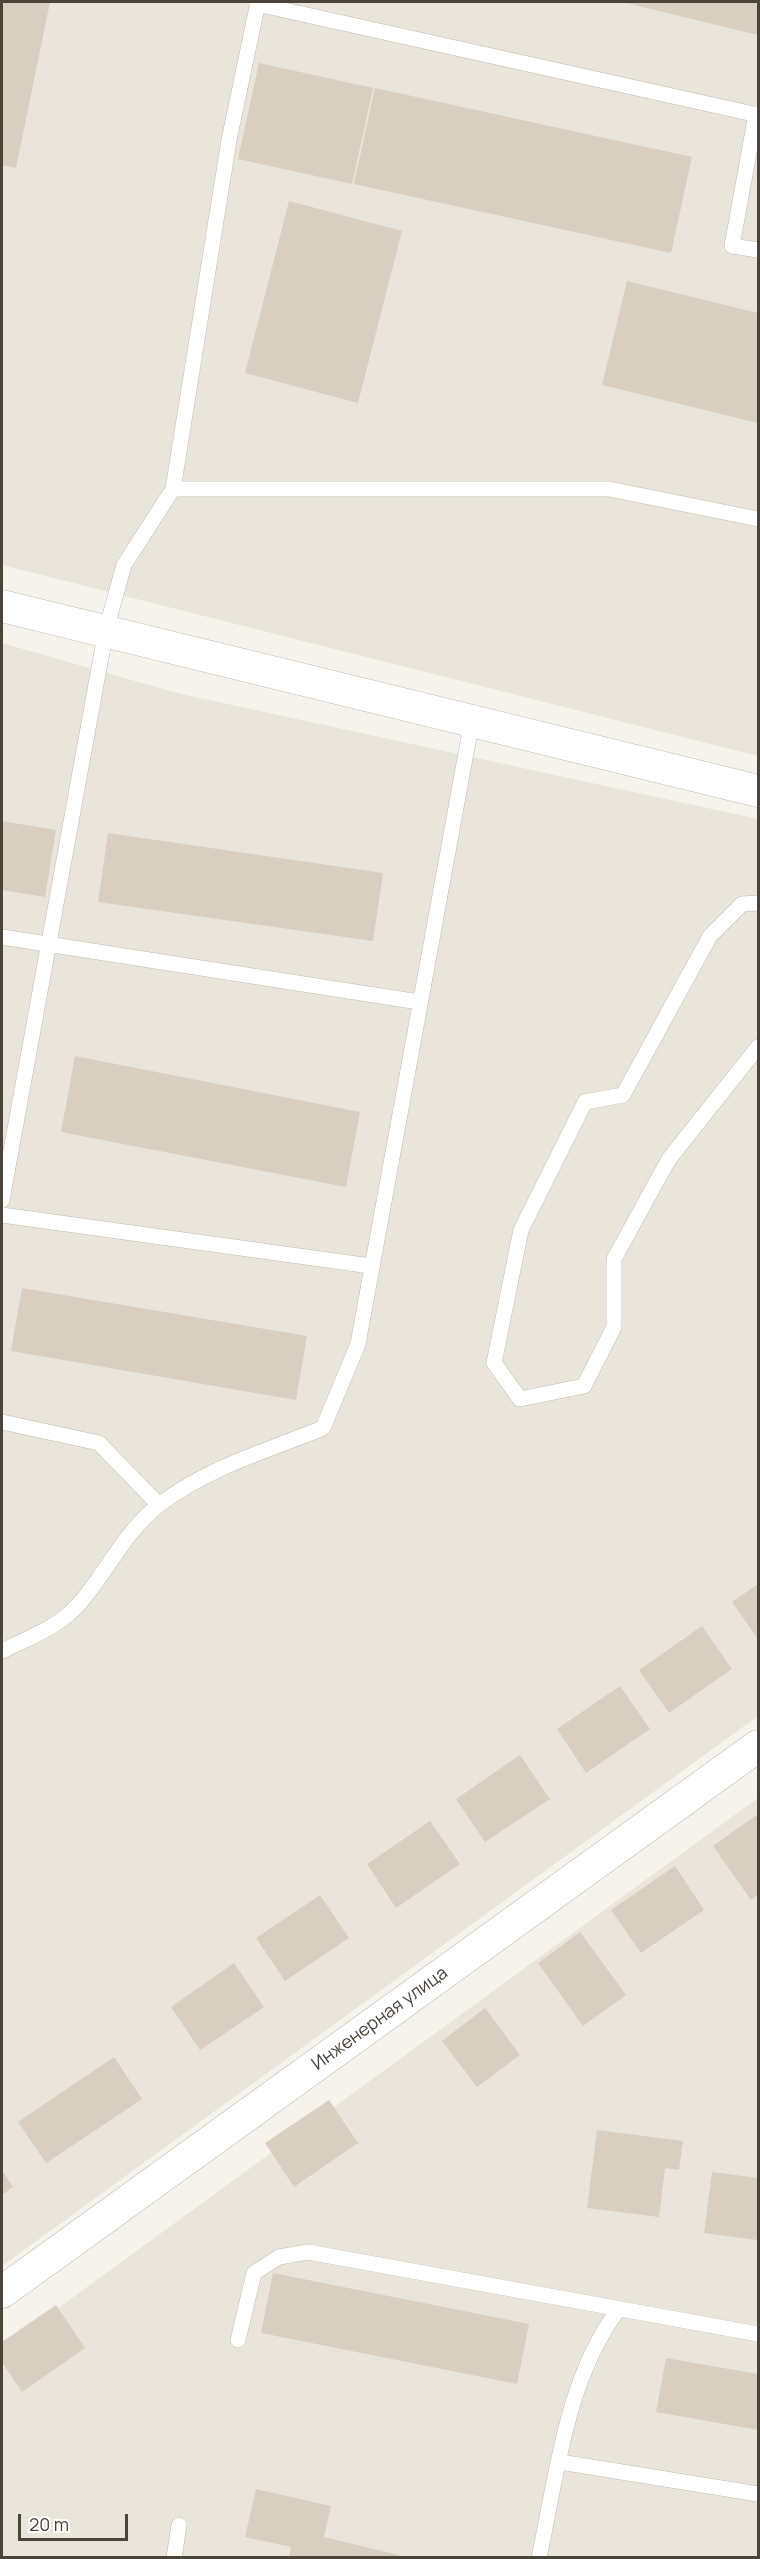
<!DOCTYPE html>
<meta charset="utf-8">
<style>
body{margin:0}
#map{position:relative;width:760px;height:2559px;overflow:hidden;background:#f6f3ec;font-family:Manrope,sans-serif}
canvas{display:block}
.frame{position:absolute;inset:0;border:3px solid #4b4439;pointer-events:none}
.scale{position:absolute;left:18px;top:2514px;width:110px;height:27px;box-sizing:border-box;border:3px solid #4b4439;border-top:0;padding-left:8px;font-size:18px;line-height:21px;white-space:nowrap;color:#4b4439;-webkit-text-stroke:4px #fff;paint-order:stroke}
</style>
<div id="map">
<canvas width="760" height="2559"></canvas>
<div class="frame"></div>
<div class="scale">20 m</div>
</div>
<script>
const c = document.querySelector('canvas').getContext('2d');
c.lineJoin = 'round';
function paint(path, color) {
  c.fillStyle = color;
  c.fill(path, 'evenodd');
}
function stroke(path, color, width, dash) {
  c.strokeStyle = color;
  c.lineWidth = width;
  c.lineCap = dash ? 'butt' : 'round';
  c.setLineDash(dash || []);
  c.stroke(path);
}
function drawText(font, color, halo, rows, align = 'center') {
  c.font = font + ' Manrope,sans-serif';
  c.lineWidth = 5;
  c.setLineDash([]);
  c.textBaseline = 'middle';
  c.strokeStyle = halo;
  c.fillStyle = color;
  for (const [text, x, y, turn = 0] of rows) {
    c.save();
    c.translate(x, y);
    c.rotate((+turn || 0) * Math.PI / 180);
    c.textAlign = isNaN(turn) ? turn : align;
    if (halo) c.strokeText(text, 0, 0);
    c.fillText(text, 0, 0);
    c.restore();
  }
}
const residential = new Path2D(`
 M2,2H758V756L2,565Z
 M2,643L177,693L758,819V1716L2,2266Z
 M758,1798V2557H2V2349Z`);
const building = new Path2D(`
 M2,2H50L16,168L2,165Z
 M622,2H758V35Z
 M259,63L373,88L352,184L238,159Z
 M375,88L692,157L671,253L354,184Z
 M289,201L402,231L358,403L245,373Z
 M627,281L758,313V423L602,385Z
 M2,821L56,830L45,897L2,890Z
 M108,833L383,873L373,941L98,902Z
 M75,1056L360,1112L346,1187L61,1132Z
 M22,1288L307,1336L296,1400L11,1351Z
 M758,1584V1639L732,1602Z
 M702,1626L732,1669L669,1713L639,1670Z
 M620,1686L650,1729L586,1773L557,1729Z
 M520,1755L550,1799L485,1842L456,1799Z
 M758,1814V1895L751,1900L713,1846Z
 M430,1821L460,1864L396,1908L367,1864Z
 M675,1866L704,1910L641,1953L611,1910Z
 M320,1895L349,1938L285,1981L256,1938Z
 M580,1932L626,1995L583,2026L538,1963Z
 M234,1963L264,2007L200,2050L171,2007Z
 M485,2008L520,2055L477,2087L442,2041Z
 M114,2057L142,2099L46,2163L18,2122Z
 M329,2100L358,2143L294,2187L265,2143Z
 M597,2130L683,2141L679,2170L665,2168L659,2217L587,2208Z
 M2,2170L13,2187L2,2195Z
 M712,2172L758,2178L757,2240L704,2233Z
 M273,2273L529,2324L517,2384L261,2333Z
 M56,2305L85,2348L22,2392L2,2362V2342Z
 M666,2358L758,2374V2430L656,2412Z
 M256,2489L331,2506L324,2537L411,2558H289L291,2547L245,2537Z`);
const lane = new Path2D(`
 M257,4L758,115
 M756,114L732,246L758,250
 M173,489H609L758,519
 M758,903L742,904L710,936L623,1095L585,1102L521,1230L494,1363L520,1399L584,1386L614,1327V1259L669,1159L758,1047
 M2,937L419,1002
 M2,1200L106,630L124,565L173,489L229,140L258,2
 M2,1215L371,1266
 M2,1422L99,1443L159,1505
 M2,1651C28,1638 59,1627 79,1604C107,1572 124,1532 159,1505C206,1468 269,1450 323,1428L358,1344L472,720
 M238,2340L254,2273L279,2257L308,2252L758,2334
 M560,2462L758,2494
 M174,2558L179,2525
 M539,2558C557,2474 566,2380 618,2310`);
const street = new Path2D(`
 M2,606L758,791
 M2,2292L758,1746`);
const streetNames = [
 ["Инженерная улица",380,2019,-36]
];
paint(residential, '#eae5da');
paint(building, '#d8cfc1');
stroke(lane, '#c2bbae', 16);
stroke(street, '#c2bbae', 33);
stroke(lane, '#fff', 15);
stroke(street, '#fff', 32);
drawText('18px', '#4b4439', '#fff', streetNames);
</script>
